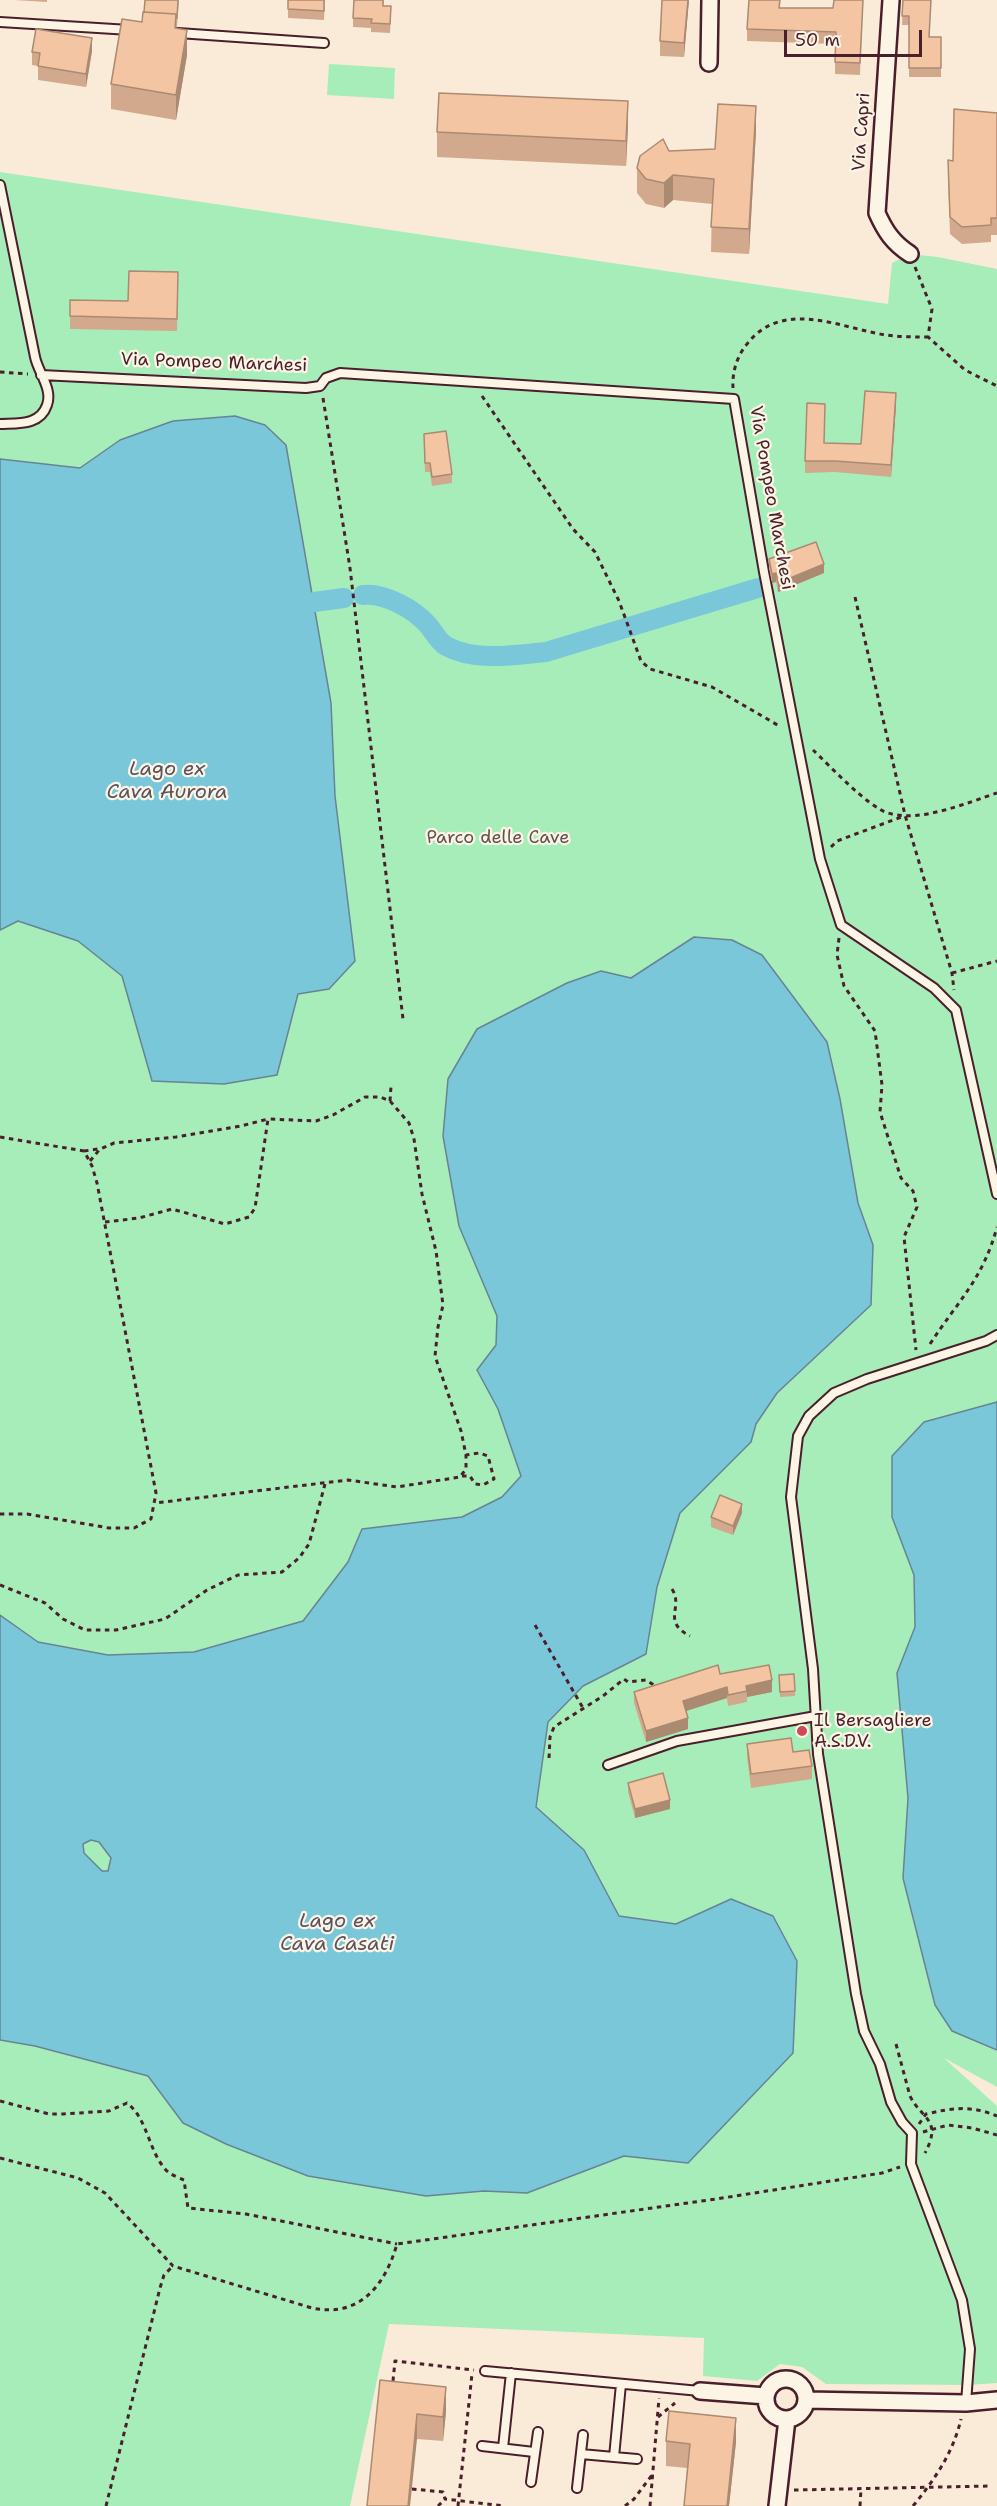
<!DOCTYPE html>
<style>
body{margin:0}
#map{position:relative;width:997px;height:2506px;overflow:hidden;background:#faebd8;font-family:"Shantell Sans",sans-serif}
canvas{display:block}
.scale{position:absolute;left:784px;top:30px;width:138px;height:27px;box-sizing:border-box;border:3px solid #4a1f2b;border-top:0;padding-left:8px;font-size:18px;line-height:21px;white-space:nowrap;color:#4a1f2b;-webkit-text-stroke:4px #fcf5e5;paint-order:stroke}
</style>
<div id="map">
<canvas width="997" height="2506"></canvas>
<div class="scale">50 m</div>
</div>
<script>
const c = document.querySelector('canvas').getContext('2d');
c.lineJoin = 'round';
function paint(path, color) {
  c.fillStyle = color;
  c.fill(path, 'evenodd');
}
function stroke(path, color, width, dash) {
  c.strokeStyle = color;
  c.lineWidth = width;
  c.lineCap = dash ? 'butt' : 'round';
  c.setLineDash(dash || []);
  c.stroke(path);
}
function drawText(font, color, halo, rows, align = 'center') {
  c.font = font + ' "Shantell Sans",sans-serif';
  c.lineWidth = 4.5;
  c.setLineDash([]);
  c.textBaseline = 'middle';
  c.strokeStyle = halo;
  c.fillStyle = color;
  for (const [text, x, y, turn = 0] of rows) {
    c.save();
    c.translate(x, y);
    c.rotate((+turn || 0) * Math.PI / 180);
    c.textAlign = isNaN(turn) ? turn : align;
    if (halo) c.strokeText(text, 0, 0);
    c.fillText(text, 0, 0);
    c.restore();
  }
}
const green = new Path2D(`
 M329,64L395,68L394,99L327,95Z
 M0,172L888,304L892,263L910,254L938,257L997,269V1402L924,1422L892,1456V1516L914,1575L915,1627L897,1673L908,1798L903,1878L952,2031L997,2050V2087L944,2058L997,2106V2383L968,2385L826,2384L802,2367L780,2364L757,2381L703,2376L704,2338L389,2324L350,2506H0Z`);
const water = new Path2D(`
 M235,416L265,425L286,445L331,703L335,796L355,961L329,989L298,994L277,1075L224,1084L152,1081L122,976L78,941L18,921L0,930V459L80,468L120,440L173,421Z
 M694,937L732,940L762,955L827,1042L840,1099L858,1203L873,1245L871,1305L777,1393L756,1424L751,1442L680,1513L657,1587L646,1654L583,1686L548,1722L536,1807L584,1850L619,1916L676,1924L731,1899L773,1916L797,1961L793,2053L688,2163L624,2156L527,2193L484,2191L426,2196L308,2176L226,2144L183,2123L148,2076L35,2046L0,2040V1615L38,1642L108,1655L194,1652L303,1621L348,1562L362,1529L462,1517L502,1497L521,1476L498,1409L477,1370L496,1345L497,1316L459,1226L443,1136L448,1079L477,1029L567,983L601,971L631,978ZM91,1840L99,1842L111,1858L108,1871H102L84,1853L83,1844Z
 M997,1402V2050L952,2031L935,2005L903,1878L908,1798L897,1673L915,1627L914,1575L892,1517V1456L924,1422Z`);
const canal = new Path2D(`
 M363,595C384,592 415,610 428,625C434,632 438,641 446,646C475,662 515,655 546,652L758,588
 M314,602L344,598`);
const path = new Path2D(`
 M915,267L932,309L928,337L965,370L997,386
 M0,372L28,374
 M733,388C732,372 737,356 747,344C783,298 840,328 886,335C900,337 914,337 928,337
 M482,396L573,529L595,552L619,601L641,661L650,669L712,687L781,727
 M323,398L350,568L403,1019
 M855,597L905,815L952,973L954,990
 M813,750C829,765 868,807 888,813C920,823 966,803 997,793
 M831,847L837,841L904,816
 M839,938L837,955L844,986L875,1031L882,1085L880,1112L901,1178L913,1191L917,1207L904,1237L916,1350
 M952,973L997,961
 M390,1101L391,1086
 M0,1137L84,1151L92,1166L97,1183L156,1493L151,1519L134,1528H109L27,1514H0
 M84,1151L98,1149
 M90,1161L100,1149L114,1143L176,1137L241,1126L268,1119
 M105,1222L139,1218L172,1209L225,1224L249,1217L255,1208L268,1119L316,1121L333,1115L365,1097H380L390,1101L409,1123L414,1139L422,1194L436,1251L443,1305L438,1327L435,1356L461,1431L466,1455V1469L460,1477L397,1487L348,1480L155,1503
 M930,1344C958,1301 983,1279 997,1227
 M462,1476H470L475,1484L483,1485L494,1479L488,1456L479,1453L466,1455
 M0,1585L45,1603L63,1619L85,1630H116L165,1619L207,1590L238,1575L282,1572L299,1558L309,1544L325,1484
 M672,1589C684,1608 661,1621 690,1636
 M535,1625L583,1708
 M549,1758L550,1737L554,1727L603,1696L624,1679L628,1682L646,1680L657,1687
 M896,2044L910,2096C921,2119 943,2119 925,2153
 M0,2101L49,2114H63L109,2111L127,2103C149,2120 148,2153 168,2172C172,2175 179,2178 184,2180L188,2208L246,2214L397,2244
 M919,2124L926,2114C952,2108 971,2105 997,2116
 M923,2132L948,2125L972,2128L997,2135
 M0,2158L78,2178L105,2193L173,2266L312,2308C359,2318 385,2286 397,2244L716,2199L882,2173L900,2167
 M393,2381L395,2361L474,2370
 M658,2417L675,2403
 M412,2489L443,2492L445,2499L504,2506
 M794,2490L990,2486
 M106,2506L160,2288L164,2275L173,2266
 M438,2506L445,2499
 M458,2506L472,2374
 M625,2506L634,2499L652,2475
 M650,2506L659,2398
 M860,2506L861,2489
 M913,2506C935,2479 953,2453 961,2419`);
const service = new Path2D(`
 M0,22L130,30
 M178,33L324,43
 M0,185C12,242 23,300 35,357C38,372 53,389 47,405C40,426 17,423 0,424
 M41,375L306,388L320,386L326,378L340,373L734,399L764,572L820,859L841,925L934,988L956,1010L997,1194
 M608,1765L677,1741L816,1716
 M485,2371L700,2391
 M966,2403L970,2349L962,2300L911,2164L912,2133L902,2122L891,2102L880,2064L864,2031L856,1994L818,1754L813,1669L791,1497L798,1436L809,1416L834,1393L867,1379L986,1341L997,1335
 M482,2446L534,2452
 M503,2448L511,2373
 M581,2454L614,2457L621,2384
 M614,2457L637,2459
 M531,2482L538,2432
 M577,2488L583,2435`);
const minor = new Path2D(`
 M891,0L877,213C885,231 893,243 910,254
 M709,63L710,0
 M766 2399a20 20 0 1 1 40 0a20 20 0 1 1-40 0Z
 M700,2391L766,2396
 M806,2400L966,2403L997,2400
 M777,2506L787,2419`);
const wall = new Path2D(`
 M14,0H47V2Z
 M179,0L177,27H176L187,55L176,120L111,109V84L142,22L144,12Z
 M288,0H325L324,20L288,18Z
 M384,0L383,6L391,15L390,33L371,32V28L353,27V18Z
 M689,0L684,57L660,56V41Z
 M780,0V8H833L863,0L860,75L835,74V44L747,41V29Z
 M903,0H931L929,37H941V77H909V25H902Z
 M92,51L86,87L38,80V66L32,65V52Z
 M997,113V235H991V242L962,244L950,234L948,178L953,161Z
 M628,126L626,166L437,157V132Z
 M756,131L749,254L711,252L712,204L673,200L664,208L646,204L637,193V168L669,151L715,149Z
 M178,272L177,331L70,329V300L128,301Z
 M896,405L891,477L835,472L805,473V461L824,443L861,444Z
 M424,434L452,474V483L432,486L430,472H425Z
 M769,559L824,573L778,592L776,582L772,583L769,568Z
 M742,1513L733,1535L711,1527V1517Z
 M720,1674L772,1692L747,1697V1702L728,1706L727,1698L686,1711L688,1729L646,1742L634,1703V1692Z
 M779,1675L795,1691V1696L780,1697Z
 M747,1744L793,1752L812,1766V1779L751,1788L747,1757Z
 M628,1783L670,1809L635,1818L628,1792Z
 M380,2380L446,2412L443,2441L417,2439Z
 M666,2441L736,2442L729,2506H684L687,2468L666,2466Z`);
const shadedWall = new Path2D(`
 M688,0H689L684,57V43Z
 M187,30V55L176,120V95Z
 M92,38V51L86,87V74Z
 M628,101V126L626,166V141Z
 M756,106V131L749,254V229Z
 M673,175V200L664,208V183Z
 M896,393V405L891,477V465Z
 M824,564V573L778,592V583Z
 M776,573V582L772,583V574Z
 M742,1504V1513L733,1535V1526Z
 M772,1680V1692L747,1697L746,1686Z
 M727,1687V1698L683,1712V1701Z
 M688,1718V1729L646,1742V1731Z
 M670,1800V1809L635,1818V1809Z
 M446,2387V2412L443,2441V2417Z
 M417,2414V2439L410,2506H408Z
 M736,2418V2442L729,2506H727Z`);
const building = new Path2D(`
 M145,0H178L177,18H176V14L144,12Z
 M288,0H324V11L288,9Z
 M354,0H383V6H391L390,24L371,23L372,19L353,18Z
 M662,0H688L684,43L660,41Z
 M749,0H780L779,8H833L834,0H863L860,63L835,62L836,32L747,29Z
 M903,0H931L929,37H941V68H909V16H902Z
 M143,12L176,14L175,28L187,30L176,95L111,84L122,19L142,22Z
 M36,29L92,38L86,74L38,66L40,53L32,52Z
 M439,93L628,101L626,141L437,132Z
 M718,104L756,106L749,229L711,227L714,179L673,175L664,183L646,179L637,168L640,156L663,139L669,151L715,149Z
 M954,109L997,113V218H991V225L962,227L950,217L948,160L953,161Z
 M129,271L178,272L177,319L70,316V300L128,301Z
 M865,391L896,393L891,465L835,461H805L807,403L825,404L824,443L861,444Z
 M446,431L452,474L432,477L430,463H425L424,434Z
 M816,542L824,564L778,583L776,573L772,574L769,559Z
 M720,1495L742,1504L733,1526L711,1517Z
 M718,1665L720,1674L769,1665L772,1680L746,1686L747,1691L728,1695L727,1687L683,1701L688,1718L646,1731L634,1692Z
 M794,1674L795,1691L780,1692L779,1675Z
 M791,1738L793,1752L809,1750L812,1766L751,1774L747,1744Z
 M663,1773L670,1800L635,1809L628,1783Z
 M380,2380L446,2387L443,2417L417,2414L408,2506H367Z
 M669,2411L736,2418L727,2506H684L690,2444L666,2441Z`);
const markers = [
 [802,1731,6,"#d1495b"]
];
const streetNames = [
 ["Via Capri",862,132,-86],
 ["Via Pompeo Marchesi",214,363,2],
 ["Via Pompeo Marchesi",771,498,80]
];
const parkNames = [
 ["Parco delle Cave",498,838]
];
const poiNames = [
 ["Il Bersagliere",814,1721],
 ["A.S.D.V.",814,1742]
];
const waterNames = [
 ["Lago ex",167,770],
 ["Cava Aurora",167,793],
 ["Lago ex",337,1922],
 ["Cava Casati",337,1945]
];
paint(green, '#a7edba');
paint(water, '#7bc7da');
stroke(water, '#678494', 1.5);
stroke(canal, '#7bc7da', 20);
stroke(service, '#4a1f2b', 12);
stroke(minor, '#4a1f2b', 20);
stroke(path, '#4a1f2b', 3, [4.5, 4.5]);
stroke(service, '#fcf5e5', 8);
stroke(minor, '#fcf5e5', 15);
paint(wall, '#d2a98c');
paint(shadedWall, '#ab8a72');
paint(building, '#f4c5a3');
stroke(building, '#ab8a72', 1.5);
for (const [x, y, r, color] of markers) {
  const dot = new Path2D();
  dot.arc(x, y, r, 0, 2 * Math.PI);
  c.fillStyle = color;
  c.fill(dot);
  stroke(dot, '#fcf5e5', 2);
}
drawText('18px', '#4a1f2b', '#fcf5e5', streetNames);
drawText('18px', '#61524f', '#fcf5e5', parkNames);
drawText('18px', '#4a1f2b', '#fcf5e5', poiNames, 'left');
drawText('italic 20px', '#595160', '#fcf5e5', waterNames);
</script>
